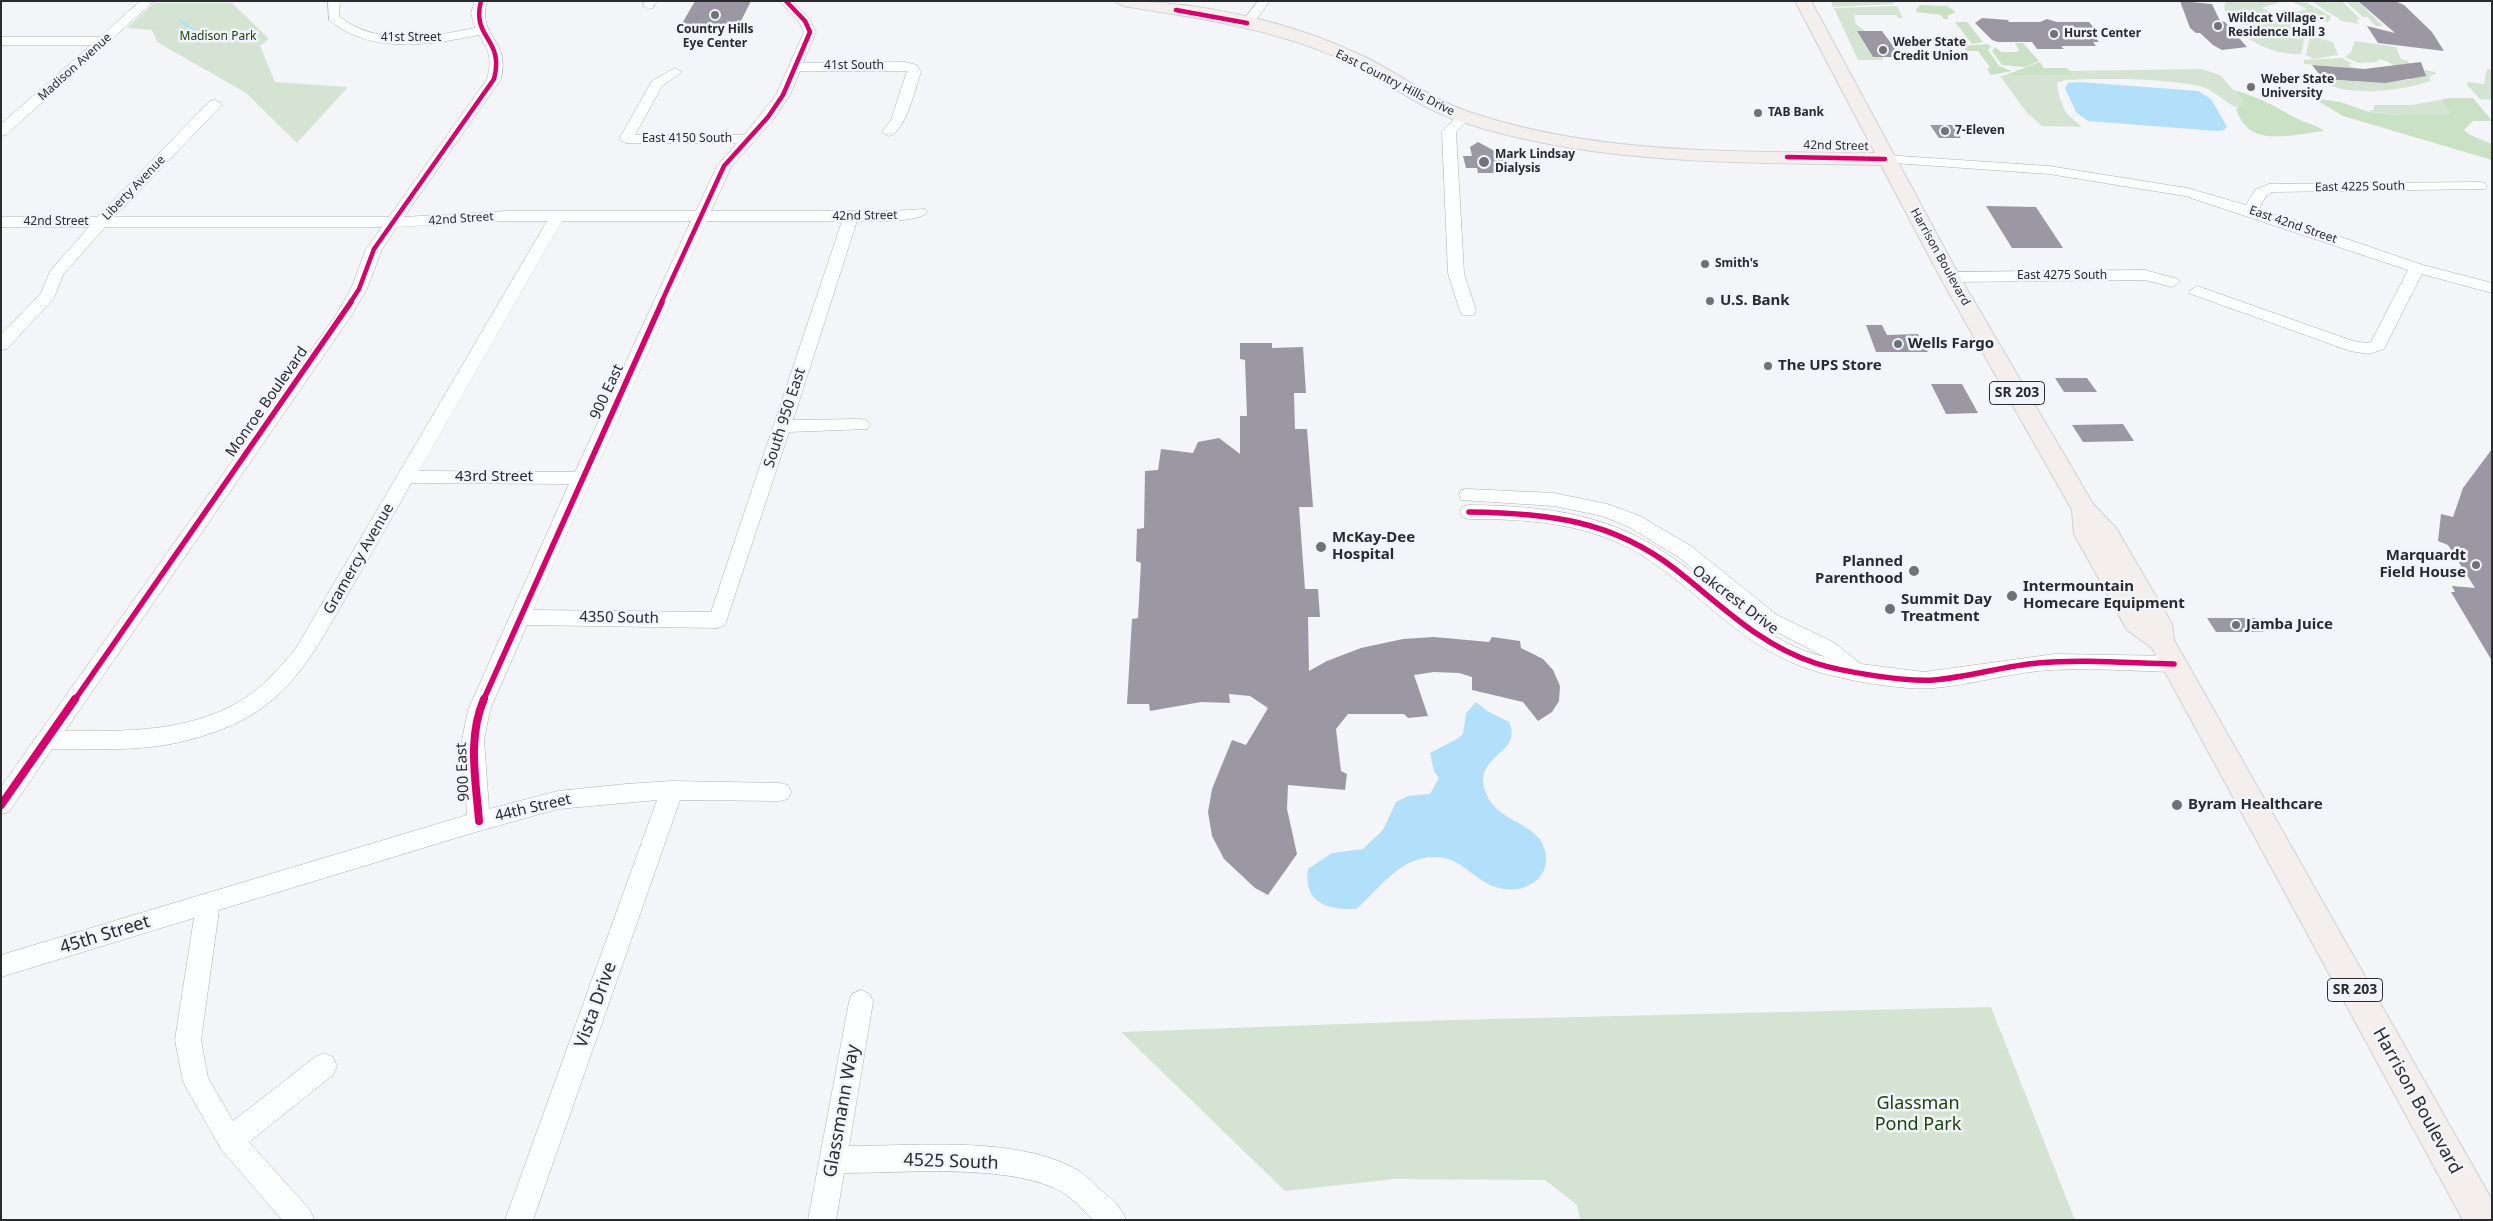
<!DOCTYPE html>
<style>
body{margin:0}
#map{position:relative;width:2493px;height:1221px;overflow:hidden;background:#f3f5f8;font-family:"Noto Sans",sans-serif}
canvas{display:block}
.frame{position:absolute;inset:0;border:2px solid #2a2b2e;pointer-events:none}
</style>
<div id="map">
<canvas width="2493" height="1221"></canvas>
<div class="frame"></div>
</div>
<script>
const c = document.querySelector('canvas').getContext('2d');
c.lineJoin = 'round';
function paint(path, color) {
  c.fillStyle = color;
  c.fill(path, 'evenodd');
}
function stroke(path, color, width, dash) {
  c.strokeStyle = color;
  c.lineWidth = width;
  c.lineCap = dash ? 'butt' : 'round';
  c.setLineDash(dash || []);
  c.stroke(path);
}
function drawText(font, color, halo, rows, align = 'center') {
  c.font = font + ' "Noto Sans",sans-serif';
  c.lineWidth = 5;
  c.setLineDash([]);
  c.textBaseline = 'middle';
  c.strokeStyle = halo;
  c.fillStyle = color;
  for (const [text, x, y, turn = 0] of rows) {
    c.save();
    c.translate(x, y);
    c.rotate((+turn || 0) * Math.PI / 180);
    c.textAlign = isNaN(turn) ? turn : align;
    if (halo) c.strokeText(text, 0, 0);
    c.fillText(text, 0, 0);
    c.restore();
  }
}
const green = new Path2D(`
 M1831,1H1897L1892,4L1833,7Z
 M2226,1H2283L2262,8L2281,17L2307,9L2291,1L2307,3L2331,16L2328,22L2306,19V23L2294,21L2292,24L2294,32L2299,33L2237,24L2227,19L2224,6Z
 M2311,1H2342L2360,19L2356,20L2359,24L2342,21Z
 M2345,1H2358L2383,26H2375L2368,17H2363Z
 M154,3H232L269,39L260,46L275,82L348,87L297,143L246,93L157,42L152,30L127,28Z
 M1897,6L1903,18H1898L1896,15H1854L1856,24L1865,31H1857L1873,57H1882L1884,60H1858L1834,8Z
 M2237,26L2305,36L2301,54C2275,55 2254,44 2233,27Z
 M2310,36L2333,42L2338,55L2314,59L2306,55Z
 M2355,41L2396,47L2401,59L2408,61C2414,71 2427,69 2437,73L2429,77L2431,81C2403,90 2371,94 2342,89C2328,86 2314,80 2301,76L2302,74L2321,76L2323,79L2349,81L2348,79L2357,82L2410,80C2402,72 2389,58 2377,60L2378,62L2358,63L2345,57L2351,52Z
 M2342,58L2351,63L2349,66L2359,69L2304,64V60Z
 M2201,69L2220,75L2244,102L2238,108C2223,102 2214,89 2199,86C2161,78 2103,78 2065,80L2057,83L2059,96L2066,113L2082,127L2042,126L2027,113L2000,76L2072,75L2069,71Z
 M2487,69L2492,70V100L2480,99L2467,85L2468,82L2484,84Z
 M2440,100L2449,110L2448,115H2396L2365,111L2374,110V105H2412Z
 M1991,1007L2075,1220H1580L1577,1205L1545,1180L1395,1179L1285,1191L1121,1032L1453,1020Z`);
const forest = new Path2D(`
 M1920,5L1947,6L1956,12L1947,16L1949,19H1944L1941,15L1916,12L1917,8Z
 M1955,22H1967L1983,42L1972,44Z
 M2015,43H2023L2039,61L2025,67L2002,65L1992,51L1995,47L2001,52H2017L2019,50Z
 M1988,44L1991,47L1988,50L1999,66L2012,71L1991,75L1987,69L1990,67L1978,51H1966L1963,46Z
 M2040,62L2044,68H2067L2073,75L2003,76Z
 M2234,90C2261,98 2272,105 2296,118C2306,124 2314,123 2324,131C2304,133 2262,144 2247,127C2242,123 2239,116 2236,110L2244,102Z
 M2313,98L2340,102L2369,112L2396,115H2448L2449,110L2440,100L2450,98H2473L2492,121H2473L2464,130L2470,135L2492,144V160L2343,116Z`);
const water = new Path2D(`
 M2079,82L2198,91L2211,99L2227,127L2224,130L2217,131L2088,121L2076,112L2065,88L2068,83Z
 M1476,702L1487,711L1509,722C1524,755 1471,754 1486,793C1496,821 1533,822 1543,845C1556,876 1526,895 1499,888C1475,883 1462,856 1435,857C1399,857 1381,888 1356,909C1327,910 1303,903 1308,869L1332,853L1363,849L1383,830L1396,802L1408,796L1430,794L1439,778L1434,771L1430,753L1457,739L1463,734L1466,713Z`);
const stream = new Path2D(`
 M181,21L193,30L199,44`);
const building = new Path2D(`
 M695,1H751L738,27H680Z
 M2180,1L2212,4L2220,21L2225,22L2247,47L2222,50L2213,45L2200,33H2196L2190,28Z
 M2358,1H2395L2404,5L2432,32L2444,51L2378,43L2367,26L2395,33Z
 M1982,18L2008,20L2009,22H2040L2047,19L2057,22H2089L2101,36H2094L2099,42H2093L2096,46H2061L2064,49H2037L2032,42H1998L1992,40L1975,23Z
 M1857,31H1882L1901,57H1873Z
 M2421,62L2426,76L2385,83L2323,79L2312,65L2364,69Z
 M1930,125H1952L1961,138H1939Z
 M1478,142L1502,155L1505,168H1496L1498,173H1478L1477,168H1466L1463,156H1472L1470,147Z
 M1986,206L2036,207L2063,248H2012Z
 M1866,325H1882L1887,335L1918,334L1928,352H1876Z
 M1240,343H1272V348L1303,347L1306,393H1294L1295,429H1307L1313,507H1299L1305,589H1318L1320,617H1308L1309,671L1327,661L1361,648L1403,639L1434,637L1489,642L1492,637L1520,641L1521,648L1543,659L1553,670L1560,686L1559,701L1552,712L1538,721L1523,702L1472,690V677L1459,673L1434,672L1414,675L1428,716L1408,718L1404,714H1348L1336,729L1341,771L1347,774L1345,790L1288,785L1287,809L1297,854L1268,895L1255,888L1224,859L1212,836L1208,812L1212,789L1232,740L1246,745L1268,708L1250,696L1229,694L1230,703L1201,702L1150,711L1149,704H1127L1132,619L1138,618L1141,563L1136,561L1137,529L1144,528L1145,471L1158,470L1161,449L1193,453L1198,442L1219,438L1240,454V416H1247L1245,360L1240,359Z
 M2055,378H2087L2097,392H2064Z
 M1931,384H1962L1978,413L1946,414Z
 M2123,424L2134,441L2083,442L2072,425Z
 M2492,449V661L2451,592H2455L2452,586L2475,588L2448,545L2438,541L2441,514L2453,517L2463,488Z
 M2207,618H2255L2264,632H2216Z`);
const minor = new Path2D(`
 M140,1H154L6,135L1,136V124L91,45H1V37H100Z
 M328,1H340L339,16C377,47 430,37 475,28L471,13L475,1H487C477,39 511,38 501,79L404,217L507,211H696L717,166L737,143H626L619,139L652,81L675,68L682,72L662,86L635,135H744L776,95L804,32L799,22L780,1H792L809,18L816,32L803,63L905,62L917,65L921,72C915,88 906,132 889,136L882,132L891,120L907,71H800L790,95L773,120L731,167L711,211H891L925,209L927,212C920,223 871,221 857,221L793,420L861,419L867,421L870,425L867,429L789,432L725,625L718,628L527,625L490,710L484,740L489,809L558,791L626,784L672,781L780,783L788,785L791,792L788,799L780,801L680,800L533,1220H505L657,800L558,809L479,831L219,910L201,1040L208,1078L233,1121L315,1057L324,1053L333,1057L337,1066L333,1075L249,1142L310,1210L314,1220H282L221,1149L183,1082L175,1040L194,918L1,977V955L467,815L462,740L468,710L569,484L411,483C391,520 370,556 349,592C305,669 281,717 188,740C145,752 97,749 52,749L9,812L1,814V787L336,315L351,289L366,249L382,227H105L63,275L54,298L7,349L1,350V335L41,293L50,271L89,227H1V217H97L210,101L215,100L222,104L220,107L114,217H389L487,79C492,61 490,51 479,35C429,45 371,55 329,20ZM507,221H547L296,648C279,668 263,688 240,701C187,733 124,731 65,731L351,316L367,289L382,249L397,227ZM562,221H691L575,472L419,471ZM707,221H842L711,612L533,610Z
 M645,1H657L653,8L649,9L643,5Z
 M1258,1H1270L1251,26H1243L1241,23Z
 M1464,113L1471,117L1456,132L1464,273L1476,311L1474,315H1462L1460,311L1448,273L1442,131L1459,114Z
 M1885,155L2049,166L2187,188L2246,205L2255,190L2269,184L2480,182L2485,183L2487,186L2485,189L2272,192L2266,196L2259,209L2423,265L2492,283V293L2422,274L2384,349L2369,354L2350,351L2191,294L2189,291L2197,286L2203,288L2353,341L2367,343L2371,342L2408,270L2185,196L2049,174L1880,162L1878,159L1880,156Z
 M2145,270L2178,279L2180,282L2172,287L2145,280L1950,282L1942,277L1950,272Z
 M1468,489L1554,493L1607,504L1640,516L1691,546L1777,615L1833,642L1861,664L1924,672L2055,654L2174,656L2181,658L2184,664L2181,670L2174,672C2129,671 2083,667 2038,671C2003,675 1969,685 1934,688C1904,691 1844,680 1815,671C1740,648 1705,595 1643,556C1590,523 1530,519 1469,519L1462,517L1460,512L1462,507L1469,505C1549,506 1614,514 1680,563C1727,597 1767,644 1825,657L1763,625L1677,556L1627,526L1602,516L1554,506L1461,500L1459,495L1461,490Z
 M861,990L870,994L873,1002L849,1146C915,1146 1011,1136 1072,1167C1083,1173 1093,1182 1102,1191C1112,1199 1121,1207 1126,1220H1093C1082,1209 1069,1194 1054,1188C1000,1164 904,1173 844,1173L836,1220H808L849,1002L852,994Z`);
const major = new Path2D(`
 M1115,1C1200,1 1291,21 1367,58C1403,76 1434,101 1472,113C1601,156 1740,151 1875,153L1795,1H1811L1960,277L2093,504L2116,528L2168,617L2172,624L2174,640L2492,1200V1220H2463L2152,648L2127,630L2074,534L2072,510L1940,277L1881,165C1739,162 1595,166 1459,121C1416,107 1381,77 1341,59C1271,28 1198,18 1123,6Z`);
const cyclewayFar2 = new Path2D(`
 M1176,10L1247,23
 M1787,157L1885,159
 M350,303L359,289L374,249L494,79C505,38 471,39 481,1
 M661,303L724,166L768,117L783,95L810,32L805,21L786,1`);
const cyclewayFar1 = new Path2D(`
 M1469,512C1547,513 1612,520 1675,569C1720,604 1759,645 1815,663C1843,672 1905,682 1934,680C1969,677 2003,666 2038,663C2083,659 2129,663 2174,664
 M74,701L351,302
 M483,701L662,302`);
const cycleway = new Path2D(`
 M1,805L75,699
 M479,821C476,781 467,738 484,699`);
const markers = [
 [715,15,5,"#707275"],
 [2218,26,5,"#707275"],
 [2054,34,5,"#707275"],
 [1883,50,5,"#707275"],
 [2251,87,5,"#707275"],
 [1758,113,5,"#707275"],
 [1945,131,5,"#707275"],
 [1484,162,6,"#707275"],
 [1705,264,5,"#707275"],
 [1710,301,5,"#707275"],
 [1898,344,5,"#707275"],
 [1768,366,5,"#707275"],
 [1321,547,6,"#707275"],
 [2476,565,5,"#707275"],
 [1914,571,6,"#707275"],
 [2012,596,6,"#707275"],
 [1890,609,6,"#707275"],
 [2236,625,5,"#707275"],
 [2177,805,6,"#707275"]
];
const farPoinames = [
 ["Wildcat Village -",2228,19],
 ["Residence Hall 3",2228,33],
 ["Country Hills",715,30,"center"],
 ["Eye Center",715,44,"center"],
 ["Hurst Center",2064,34],
 ["Weber State",1893,43],
 ["Credit Union",1893,57],
 ["Weber State",2261,80],
 ["University",2261,94],
 ["TAB Bank",1768,113],
 ["7-Eleven",1955,131],
 ["Mark Lindsay",1495,155],
 ["Dialysis",1495,169],
 ["Smith's",1715,264]
];
const farParknames = [
 ["Madison Park",218,37]
];
const farStreetnames = [
 ["41st Street",411,38],
 ["41st South",854,66],
 ["Madison Avenue",75,67,-42],
 ["East Country Hills Drive",1395,83,27],
 ["East 4150 South",687,139],
 ["42nd Street",1836,146,1],
 ["East 4225 South",2360,187,-1],
 ["Liberty Avenue",134,188,-46],
 ["42nd Street",865,216,-1],
 ["42nd Street",461,219,-4],
 ["42nd Street",56,222],
 ["East 42nd Street",2293,225,19],
 ["Harrison Boulevard",1940,257,61],
 ["East 4275 South",2062,276]
];
const shields = [
 [2017,393,55],
 [2355,990,55]
];
const shieldNames = [
 ["SR 203",2017,393],
 ["SR 203",2355,990]
];
const poiNames = [
 ["U.S. Bank",1720,301],
 ["Wells Fargo",1908,344],
 ["The UPS Store",1778,366],
 ["McKay-Dee",1332,538],
 ["Hospital",1332,555],
 ["Marquardt",2466,556,"right"],
 ["Field House",2466,573,"right"],
 ["Planned",1903,562,"right"],
 ["Parenthood",1903,579,"right"],
 ["Intermountain",2023,587],
 ["Homecare Equipment",2023,604],
 ["Summit Day",1901,600],
 ["Treatment",1901,617],
 ["Jamba Juice",2246,625],
 ["Byram Healthcare",2188,805]
];
const streetNames = [
 ["900 East",607,392,-65],
 ["Monroe Boulevard",267,402,-55],
 ["South 950 East",785,418,-72],
 ["43rd Street",494,477],
 ["Gramercy Avenue",359,559,-60],
 ["Oakcrest Drive",1735,600,37],
 ["4350 South",619,618,1],
 ["900 East",463,772,-93],
 ["44th Street",533,808,-13]
];
const nearStreetnames = [
 ["45th Street",105,935,-17],
 ["Vista Drive",596,1005,-70],
 ["Harrison Boulevard",2417,1101,61],
 ["Glassmann Way",842,1111,-80],
 ["4525 South",951,1162,2]
];
const nearParknames = [
 ["Glassman",1918,1104],
 ["Pond Park",1918,1125]
];
paint(green, '#d5e4d2');
paint(forest, '#cae1c5');
paint(water, '#b2dffa');
stroke(stream, '#b2dffa', 3);
paint(building, '#9b98a3');
stroke(minor, '#afb0b3', 1);
stroke(major, '#d0d1d3', 2);
paint(minor, '#fdfefe');
paint(major, '#f4eeed');
stroke(cyclewayFar2, '#d6006c', 4.5);
stroke(cyclewayFar1, '#d6006c', 5.5);
stroke(cycleway, '#d6006c', 8);
for (const [x, y, r, color] of markers) {
  const dot = new Path2D();
  dot.arc(x, y, r, 0, 2 * Math.PI);
  c.fillStyle = color;
  c.fill(dot);
  stroke(dot, '#f1f4fa', 2);
}
drawText('bold 12px', '#2a2b2e', '#f1f4fa', farPoinames, 'left');
drawText('12px', '#1e420c', '#f1f4fa', farParknames);
drawText('12px', '#2a2b2e', '#f1f4fa', farStreetnames);
for (const [x, y, w] of shields) {
  const box = new Path2D();
  box.roundRect(x - w / 2, y - 11.5, w, 23, 4);
  c.fillStyle = '#f1f4fa';
  c.fill(box);
  stroke(box, '#2a2b2e', 1);
}
drawText('bold 14px', '#2a2b2e', null, shieldNames);
drawText('bold 15px', '#2a2b2e', '#f1f4fa', poiNames, 'left');
drawText('15px', '#2a2b2e', '#f1f4fa', streetNames);
drawText('18px', '#2a2b2e', '#f1f4fa', nearStreetnames);
drawText('18px', '#1e420c', '#f1f4fa', nearParknames);
</script>
